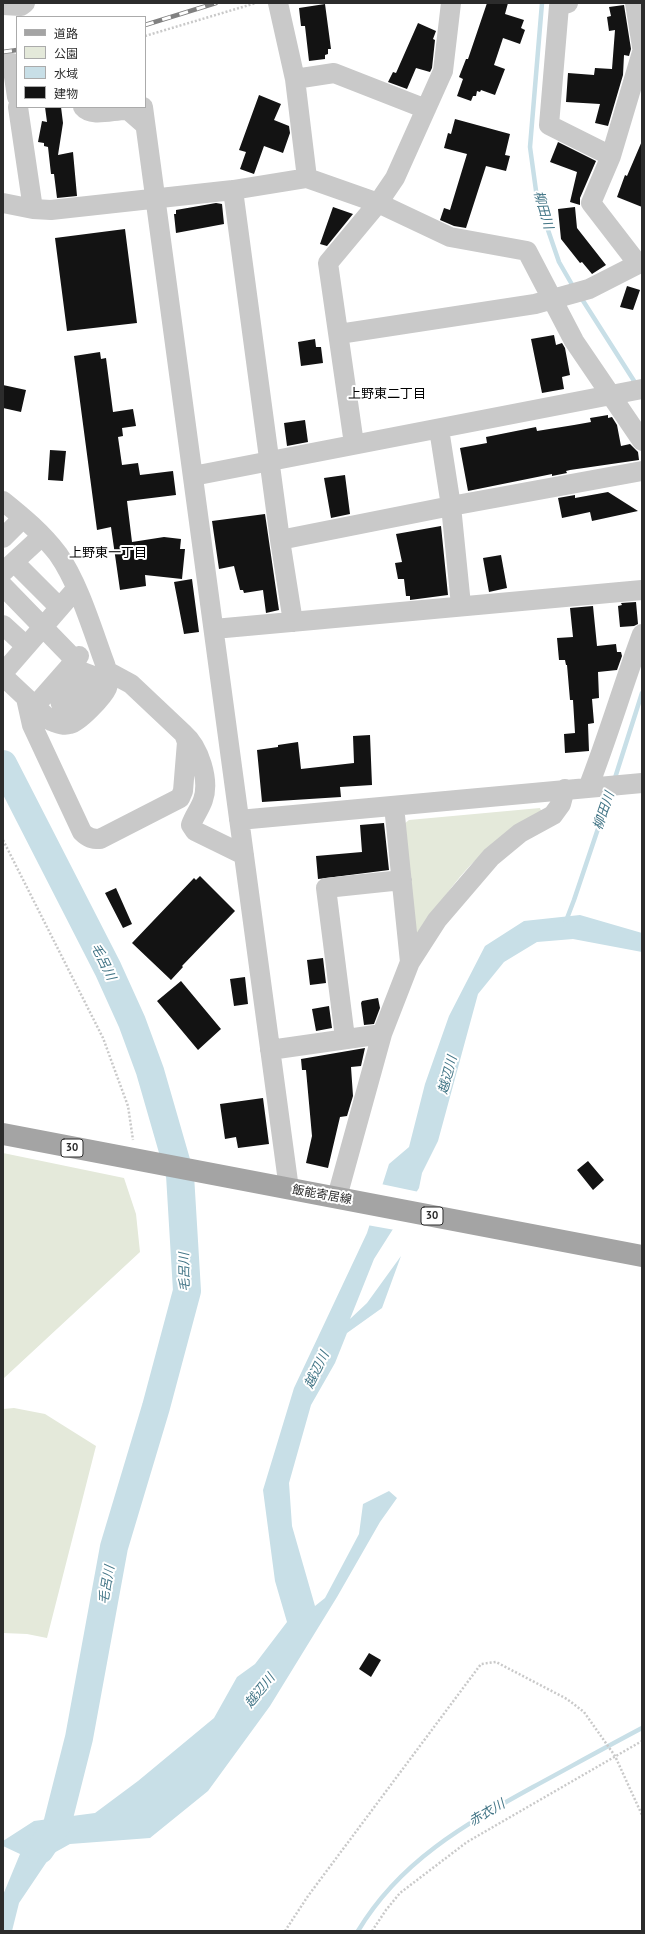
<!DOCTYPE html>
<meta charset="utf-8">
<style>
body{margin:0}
#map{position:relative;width:645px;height:1934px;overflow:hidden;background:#fff;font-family:"PT Sans","Noto Sans JP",sans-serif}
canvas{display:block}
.frame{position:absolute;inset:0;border:4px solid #2c2c2c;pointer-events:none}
.legend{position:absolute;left:16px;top:16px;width:130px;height:92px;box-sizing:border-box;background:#fff;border:1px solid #ababab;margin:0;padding:5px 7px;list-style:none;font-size:12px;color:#2c2c2c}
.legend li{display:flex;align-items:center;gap:8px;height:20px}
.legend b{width:20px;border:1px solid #ababab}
</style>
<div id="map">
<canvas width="645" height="1934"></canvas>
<div class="frame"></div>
<ul class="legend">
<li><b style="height:5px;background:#a4a4a4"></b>道路</li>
<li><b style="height:11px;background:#e4e9da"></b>公園</li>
<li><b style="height:11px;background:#c8dfe7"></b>水域</li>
<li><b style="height:11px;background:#131313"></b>建物</li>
</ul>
</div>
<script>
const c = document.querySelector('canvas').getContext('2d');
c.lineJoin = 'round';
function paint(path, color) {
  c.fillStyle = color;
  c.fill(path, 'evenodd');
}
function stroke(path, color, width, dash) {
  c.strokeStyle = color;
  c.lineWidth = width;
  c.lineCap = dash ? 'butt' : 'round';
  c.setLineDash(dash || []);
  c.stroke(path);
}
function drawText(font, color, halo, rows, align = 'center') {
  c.font = font + ' "PT Sans","Noto Sans JP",sans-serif';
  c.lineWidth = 4;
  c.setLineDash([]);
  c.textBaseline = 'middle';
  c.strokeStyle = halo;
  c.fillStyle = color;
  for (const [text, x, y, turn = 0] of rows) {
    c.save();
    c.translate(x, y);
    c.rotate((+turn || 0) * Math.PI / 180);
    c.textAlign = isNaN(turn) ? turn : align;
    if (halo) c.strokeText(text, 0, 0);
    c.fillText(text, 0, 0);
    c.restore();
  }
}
const green = new Path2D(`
 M540,808L542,813C525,824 506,834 490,847C461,871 440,901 422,933L415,934L404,824L409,820Z
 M3,1153L124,1178L136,1214L140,1252L3,1379Z
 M14,1408L45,1414L96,1446L47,1638L27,1634L3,1633V1409Z`);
const water = new Path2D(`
 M580,915L642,933V952L573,939L537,942L504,962L478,994L438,1141L422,1173L419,1188L374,1259L350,1319L367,1303L401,1256L382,1308L347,1333L335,1363L311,1405L289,1483L292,1526L315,1606L325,1598L359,1534L363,1504L389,1491L397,1498L380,1522L337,1597L270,1706L208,1791L150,1838L70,1844L52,1854L19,1903L12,1931H3V1895L20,1854L3,1846V1841L34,1821L95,1813L138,1781L214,1718L237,1677L255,1664L287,1622L275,1581L263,1490L294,1388L367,1233L389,1164L409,1147L425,1084L449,1016L485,946L524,921Z`);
const pier = new Path2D(`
 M381,1184L419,1192L395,1230L367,1225Z`);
const stream = new Path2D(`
 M542,3L530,147L537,198L559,262L574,288
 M580,296L636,384
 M614,781L642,693
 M566,921L574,900L611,790
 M358,1931C400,1861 464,1825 533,1787C570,1767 606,1747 642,1728`);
const river = new Path2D(`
 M3,764L108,969L132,1022L150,1071L180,1175L187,1291L156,1407L114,1547L79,1738L57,1825L40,1850`);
const building = new Path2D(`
 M487,3H508L505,14L524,20L521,28L525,30L520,44L503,38L494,65L505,69L495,95L481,90L480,92L477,91L476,96H473L471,101L457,96L463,79L459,77L466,59H468Z
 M325,4L331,49H328V54L325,55V59L309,61L305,26H301L299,8Z
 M624,5L631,49L629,56L624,55L623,75L608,126L595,123L600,104L566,102L568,73L594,75L595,68L612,69L615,30L609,31L607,17L611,16L609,7Z
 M418,23L436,31L433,39L435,40L432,68L430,72L416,68L407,89L388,82L393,72L396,73Z
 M259,95L281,104L274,120L289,126L290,133L283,153L264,146L254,174L240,169L246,152L239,150Z
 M45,107H61L63,123L58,155L73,152L77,196L57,198L54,174H51L48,147L44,146V143L38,142L42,121L47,122Z
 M455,119L510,134L505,155L510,156L506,171L486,166L466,228L454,226L440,220L444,208L450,210L467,154L444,148L448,133L451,134Z
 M642,141V207L617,197L625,175L627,176Z
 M558,142L596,161L580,198V205L570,202L577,172L550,162Z
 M216,203L222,204L224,224L176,233L174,214H176V210Z
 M333,207L353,214L327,246L320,244Z
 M575,207L577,228L606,265L592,274L582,262L580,263L561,239L558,209Z
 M125,229L137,323L67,331L55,238Z
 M627,286L640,290L633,310L620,307Z
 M554,335L556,345L562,343L565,348L570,375L562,377L564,389L542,393L531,339Z
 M315,339L316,347H321L323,363L301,366L298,342Z
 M100,352L101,359L106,358L113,412L133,409L136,426L122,428L123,436L118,437L122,465L138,463L140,475L173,471L176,495L127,501L132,542L164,537L181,539L180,549H185L182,579L145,575L146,586L120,590L111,527L97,530L74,356Z
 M3,385L26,390L21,412L3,408Z
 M608,415V418L612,417L617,425L621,446L630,444L638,452L639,460L570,470L566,471L567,473L552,476V474L468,491L460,448L487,443L486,437L536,427L537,431L574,425L591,422L590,418Z
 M305,420L308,442L287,446L284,423Z
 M50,450L66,451L63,481L48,480Z
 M345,475L350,514L331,518L324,478Z
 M608,492L638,511L592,521L590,512L562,518L558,498L575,495V498Z
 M265,514L279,610L266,613L263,590L244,593L243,590H240L234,566L219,569L212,521Z
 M441,526L448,595L410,600V596H406L404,579H398L395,563L402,562L396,534Z
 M501,555L507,588L489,592L483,558Z
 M192,579L199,632L184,634L174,582Z
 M636,602L638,624L634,626L620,627L618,606L622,605L621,603Z
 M593,606L597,646L616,644L617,652H621L622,656L617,670L598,672L599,698L592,699L594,723L588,724L589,751L565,753L564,734L575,733L573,700H570L567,665H566L565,660H559L557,638L573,637L570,608Z
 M370,735L372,785L340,787L341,797L262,802L257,750L278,747V745L298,742L301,769L354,763L353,736Z
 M384,823L389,870L318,879L316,856L362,852L360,825Z
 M200,876L235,911L182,966L183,967L171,980L132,943L194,878L196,880Z
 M116,888L132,924L123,928L105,893Z
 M323,958L326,983L310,985L307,960Z
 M245,977L248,1004L234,1006L230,979Z
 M181,981L221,1029L198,1050L157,1001Z
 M378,998L380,1008L374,1024L364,1025L361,1003L362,1001Z
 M329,1006L332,1028L316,1031L312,1009Z
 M365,1048L361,1066L351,1067L353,1096L347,1116L340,1117L328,1168L306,1163L312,1136L306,1070H302L301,1059Z
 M263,1098L269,1144L238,1148L236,1137L225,1139L220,1104Z
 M588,1161L604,1180L593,1190L577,1170Z
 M369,1653L381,1660L371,1677L359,1669Z`);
const path = new Path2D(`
 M145,36L256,3
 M3,840L103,1038L128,1106L133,1140
 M285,1931L308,1896L481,1664L496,1662L567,1699L584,1712L615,1756L642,1815
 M372,1931L386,1910L400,1893L467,1842L642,1741`);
const minor = new Path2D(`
 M278,3L295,79L307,178
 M568,3L559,6L549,125L611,156
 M635,3L642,47
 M3,5L21,6L25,3
 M3,64L12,63L17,97
 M295,79L334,73L426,109
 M18,107L33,209
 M83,107C92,118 115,109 128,110L144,124
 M143,107L289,1189
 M233,190L280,540L293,622
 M3,203L33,209L51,210L233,190L307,178L378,203L450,237L527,251L574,341L642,441
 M638,264L591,203L611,156L642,52
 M339,334L535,304L589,289L642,262
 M439,429L451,506L461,605
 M354,444L328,263L378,203L395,178L443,71L451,3
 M193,476L642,389
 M3,501C23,517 42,533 58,554C79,584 92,629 105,664C107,670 110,681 107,688C103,697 79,722 70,724C63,726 57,723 51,721L3,676
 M3,538L23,518
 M280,540L451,506L642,471
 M14,562L59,607
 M3,572L42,536
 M3,586L75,660
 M3,625L26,646
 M214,629L642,590
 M107,671L131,684L184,734
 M3,673L76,589
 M78,691L74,688L65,690C57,699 59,709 72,710C93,700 71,692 75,679L83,672L91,675L95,681L93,689L86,694L78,691
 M26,698L32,725L82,832C88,838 92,839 100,839L180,798L183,791L187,742L184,734C199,747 210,780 203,800C200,809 194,816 191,825L195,831L244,855
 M35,706L79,656
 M588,788C608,737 623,685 642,634
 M394,806L410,962
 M239,820L642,783
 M345,1038L326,888L402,880
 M270,1050L382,1034
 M337,1197L382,1034L410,962L437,920L491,857L520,833L553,815L561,804L565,789`);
const major = new Path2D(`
 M3,1134L642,1256`);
const rail = new Path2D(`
 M145,25L216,3
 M3,52L17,50`);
const shields = [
 [72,1148,22],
 [432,1216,22]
];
const shieldNames = [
 ["30",72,1148],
 ["30",432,1216]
];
const streetNames = [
 ["飯能寄居線",322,1195,10]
];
const waterNames = [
 ["柳田川",543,210,74],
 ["柳田川",604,811,-71],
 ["毛呂川",103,962,64],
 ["越辺川",448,1075,-75],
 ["毛呂川",185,1272,-91],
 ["越辺川",317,1370,-64],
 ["毛呂川",107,1585,-80],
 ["越辺川",260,1691,-51],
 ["赤衣川",487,1813,-30]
];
const neighbourhoodNames = [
 ["上野東二丁目",387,394],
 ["上野東一丁目",108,553]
];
paint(green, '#e4e9da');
paint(water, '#c8dfe7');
paint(pier, '#fff');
stroke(stream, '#c8dfe7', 4.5);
stroke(river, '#c8dfe7', 28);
paint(building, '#131313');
stroke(path, '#c9c9c9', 2.5, [2, 2]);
stroke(minor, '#c9c9c9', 20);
stroke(major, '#a4a4a4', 22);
stroke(rail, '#818181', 4.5);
stroke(rail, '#fff', 3, [9]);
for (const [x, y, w] of shields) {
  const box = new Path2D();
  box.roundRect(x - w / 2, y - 9, w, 18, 3);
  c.fillStyle = '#fff';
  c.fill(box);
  stroke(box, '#2c2c2c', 1);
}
drawText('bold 11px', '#2c2c2c', null, shieldNames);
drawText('12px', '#2c2c2c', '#fff', streetNames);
drawText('italic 13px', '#427586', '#fff', waterNames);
drawText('13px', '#000', '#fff', neighbourhoodNames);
</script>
